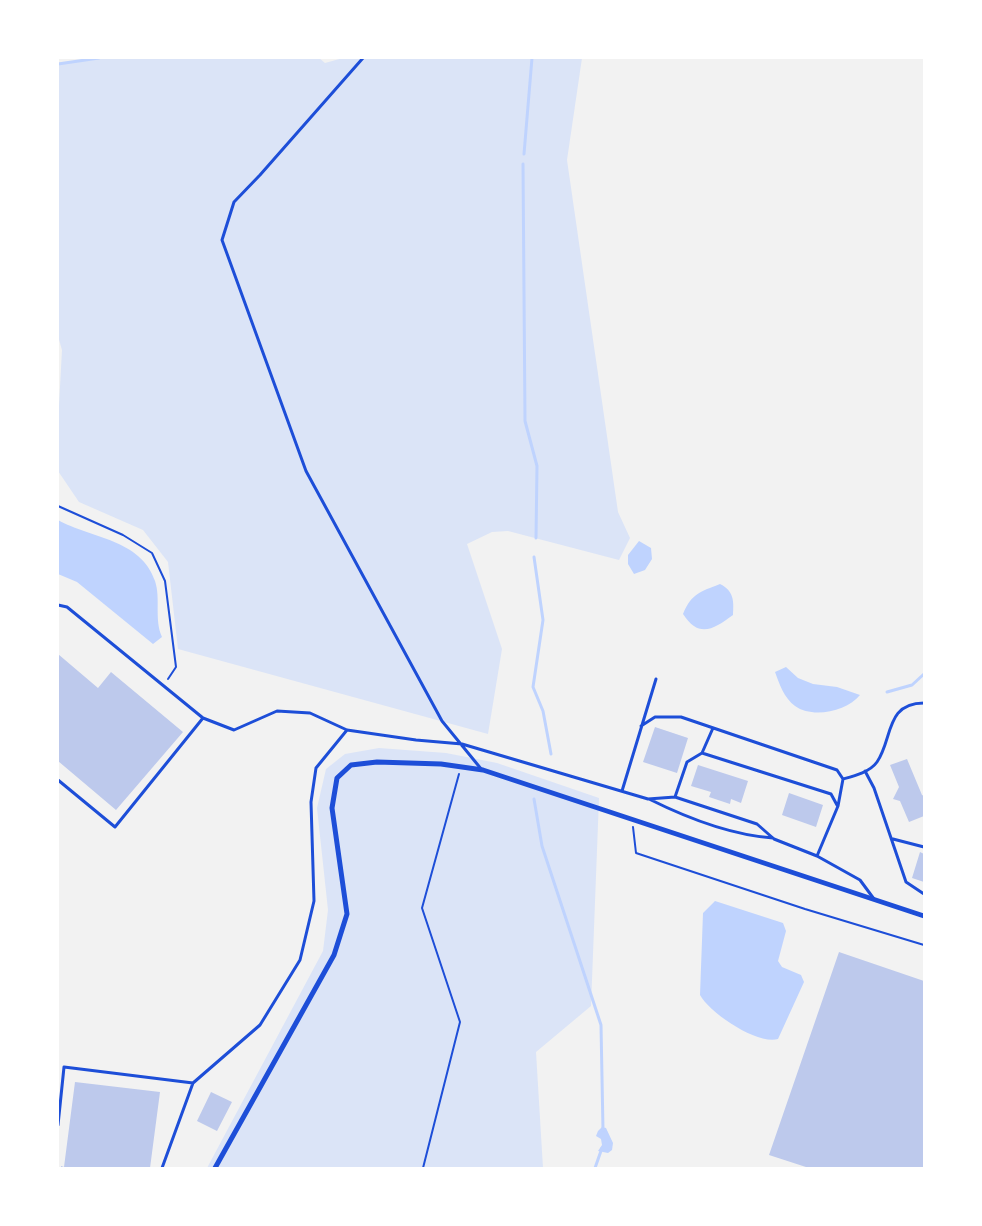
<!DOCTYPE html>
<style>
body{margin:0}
#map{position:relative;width:982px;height:1226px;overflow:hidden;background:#f2f2f2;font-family:Jost,sans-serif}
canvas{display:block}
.frame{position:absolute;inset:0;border:59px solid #fff;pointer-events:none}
</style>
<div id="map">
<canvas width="982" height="1226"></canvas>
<div class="frame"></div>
</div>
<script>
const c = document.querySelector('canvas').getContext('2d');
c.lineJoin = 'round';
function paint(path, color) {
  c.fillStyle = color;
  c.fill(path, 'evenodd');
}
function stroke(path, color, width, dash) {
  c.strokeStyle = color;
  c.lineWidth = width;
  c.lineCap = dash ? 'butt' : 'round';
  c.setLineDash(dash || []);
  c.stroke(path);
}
const green = new Path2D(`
 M99,58H319L325,63L343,58H582L567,160L618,512L630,538L619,560L508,531L492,532L467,544L502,649L488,734L178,649L168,562L143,530L79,502L58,471V424L62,350L58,336V64Z
 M379,748L446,753L497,763L599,798L591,1006L536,1052L543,1168H207L323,951L328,910L317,808L326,769L345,754Z`);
const water = new Path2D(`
 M58,520C90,538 141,539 155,581C161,599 154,619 162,637L153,644L77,582L58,574Z
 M639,541L651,548L652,559L645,570L634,574L628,564V555Z
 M720,584C734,591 734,601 733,615C714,629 699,639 683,614C692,593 700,592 720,584Z
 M786,667L798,678L813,684L837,687L860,695C847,711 813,719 795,706C784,698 779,683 775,672Z
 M715,901L783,923L786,931L778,961L782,967L801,975L804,982L778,1039C757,1045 710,1013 700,995L703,913Z
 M602,1127L606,1128L613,1143L612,1150L608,1153L598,1151L602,1145L601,1139L596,1136L598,1131Z`);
const stream = new Path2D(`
 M58,64L99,58
 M524,154L532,58
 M523,164L525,421L537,466L536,538
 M534,557L543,620L533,687L543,711L551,754
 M887,692L912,685L924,674
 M534,799L542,846L601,1025L603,1130
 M595,1168L602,1148`);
const building = new Path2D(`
 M58,654L98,688L111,672L183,732L116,810L58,761Z
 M655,727L688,738L677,773L643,762Z
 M907,759L922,795L924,796V816L909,822L900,801L893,799L899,787L890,765Z
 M698,765L748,781L741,803L731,799L730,804L709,797L711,792L691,786Z
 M789,793L823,805L816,827L782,815Z
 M920,852L924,854V882L912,878Z
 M839,952L924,981V1168H809L769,1155Z
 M75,1082L160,1092L150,1168H61V1166L64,1167Z
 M211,1092L232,1102L217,1131L197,1121Z`);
const path = new Path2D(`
 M58,506L123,535L152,553L165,581L176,667L168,679
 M633,827L636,853L805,909L924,945
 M423,1168L460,1022L422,908L459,774`);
const service = new Path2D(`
 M363,58L260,175L234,202L222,240L306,471L442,721L482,770
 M58,605L67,607L203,718
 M641,726L655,717H681L837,770L843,779L838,806L817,856L774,839L757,824L675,797L687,762L702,753L713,728
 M702,753L831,794L837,805
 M865,771L874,788L906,882L924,894
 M843,779C854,776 870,772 877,762C893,739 885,703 924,703
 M58,780L115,827L203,718L234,730L277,711L310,713L347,730L416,740L462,744L648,799L675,797
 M622,791L656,679
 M649,799C687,818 730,835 773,838
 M893,839L924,847
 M817,856L860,880L874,899
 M58,1125L64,1067L193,1083
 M162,1168L193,1083L260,1025L300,960L314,901L311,802L316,768L347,730`);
const minor = new Path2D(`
 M215,1168L334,955L347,914L332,808L337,778L351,765L377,762L441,764L483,770L924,916`);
paint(green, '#dbe4f7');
paint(water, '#bfd3fe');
stroke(stream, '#bfd3fe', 3);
paint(building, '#bdc9ec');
stroke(path, '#1d4ed8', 2);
stroke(service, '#1d4ed8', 3);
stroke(minor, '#1d4ed8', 5);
</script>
